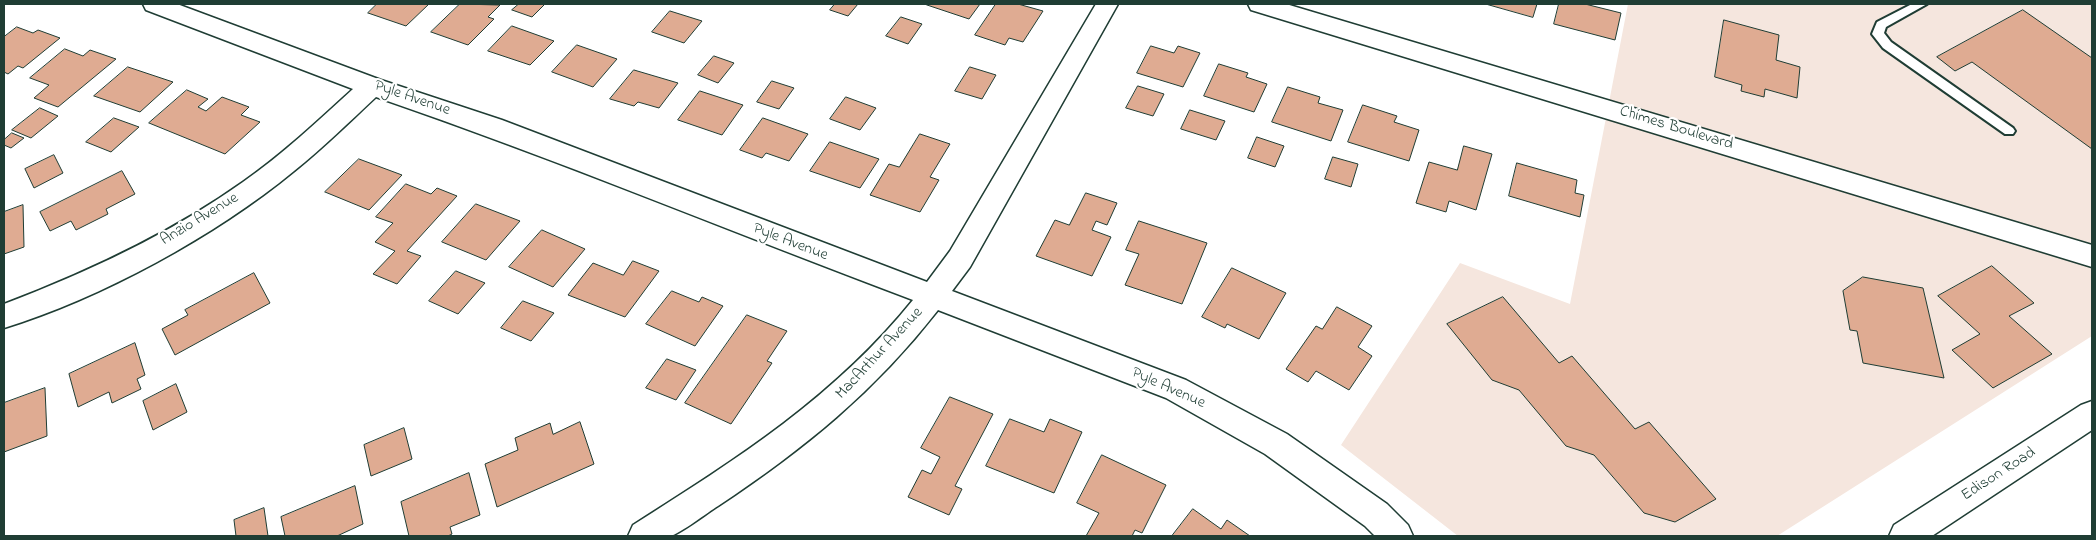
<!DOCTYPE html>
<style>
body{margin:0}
#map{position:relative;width:2096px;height:540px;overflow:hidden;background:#fff;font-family:"Indie Flower",sans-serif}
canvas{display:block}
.frame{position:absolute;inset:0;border:5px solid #1f3d34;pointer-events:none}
</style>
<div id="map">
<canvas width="2096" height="540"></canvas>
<div class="frame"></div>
</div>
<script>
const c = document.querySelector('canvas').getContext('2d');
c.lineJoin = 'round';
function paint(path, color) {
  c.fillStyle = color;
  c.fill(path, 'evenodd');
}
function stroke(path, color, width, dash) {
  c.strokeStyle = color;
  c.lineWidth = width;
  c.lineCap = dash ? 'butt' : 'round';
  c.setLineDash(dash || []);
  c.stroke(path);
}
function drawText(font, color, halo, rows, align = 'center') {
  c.font = font + ' "Indie Flower",sans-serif';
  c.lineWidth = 4.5;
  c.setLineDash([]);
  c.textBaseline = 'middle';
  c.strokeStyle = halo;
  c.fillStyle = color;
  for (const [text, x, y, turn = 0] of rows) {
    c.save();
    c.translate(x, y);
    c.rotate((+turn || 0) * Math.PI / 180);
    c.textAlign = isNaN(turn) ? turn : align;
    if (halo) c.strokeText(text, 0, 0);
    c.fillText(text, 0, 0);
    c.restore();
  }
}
const built = new Path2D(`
 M1628,4H2092V336L1777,536H1458L1341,445L1460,263L1570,304Z`);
const building = new Path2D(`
 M377,4H429L406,26L368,13Z
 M460,4L500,5L488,17L494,19L468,45L431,32Z
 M519,4H545L532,17L512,10Z
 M835,4H858L848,16L830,10Z
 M928,4H980L969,19L927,5Z
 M996,4H1018L1043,11L1023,42L1009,38L1005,45L975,35Z
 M1486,4H1537L1533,17Z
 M1559,4H1585L1621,13L1615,40L1554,24Z
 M2023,10L2092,58V149L1972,62L1955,71L1937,57Z
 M670,11L702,21L684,43L652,32Z
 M901,17L922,24L908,44L886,36Z
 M1724,20L1779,35L1776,60L1800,67L1797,98L1765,89L1764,97L1741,91L1742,85L1715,77Z
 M512,26L554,41L530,65L488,51Z
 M17,27L33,33L38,30L60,38L23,68L18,66L8,74L4,72V37Z
 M577,45L617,59L593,87L552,72Z
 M1151,46L1174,53L1178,46L1200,53L1183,87L1137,73Z
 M65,49L83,56L90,50L116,59L58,107L34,98L49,85L30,78Z
 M714,56L734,63L718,83L698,75Z
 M1219,64L1248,73L1246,77L1267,84L1254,112L1204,96Z
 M128,67L173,82L140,112L94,96Z
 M970,67L996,75L982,99L955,91Z
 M634,70L678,83L659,108L638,102L634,106L610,99Z
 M772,81L794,88L779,109L757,102Z
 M1138,86L1164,94L1153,116L1126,108Z
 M1288,87L1320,97L1318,103L1343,110L1331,141L1272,122Z
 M187,90L208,99L198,107L206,111L222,97L249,107L241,115L260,122L225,154L149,123Z
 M700,91L743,105L722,135L678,120Z
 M846,97L876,108L860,130L830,119Z
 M1363,105L1397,116L1394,122L1419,130L1409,161L1348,142Z
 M40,108L58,116L31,138L12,130Z
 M1190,110L1225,121L1216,140L1181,129Z
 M114,118L139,127L111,152L86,142Z
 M763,118L808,134L789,161L766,153L762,158L740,150Z
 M12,133L24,138L11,148L4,145V140Z
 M920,134L950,144L930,177L939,180L920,212L870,195L889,164L899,167Z
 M1257,137L1284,146L1275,167L1248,158Z
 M830,142L879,159L860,188L810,171Z
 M1464,146L1492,154L1476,210L1449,201L1446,212L1416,203L1429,162L1457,170Z
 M54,155L63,173L34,188L25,169Z
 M1333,157L1358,164L1351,187L1325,179Z
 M359,159L402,175L369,210L325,192Z
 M1517,163L1577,180L1575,193L1584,195L1580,217L1509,196Z
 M122,171L135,194L106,209L108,214L76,230L71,221L50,231L40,212Z
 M406,184L431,194L437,188L457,196L407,251L421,256L397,284L373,274L395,251L375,242L393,223L376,217Z
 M1086,193L1117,203L1107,225L1096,221L1092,230L1111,237L1092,276L1036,256L1055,220L1069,225Z
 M476,204L520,221L486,260L442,242Z
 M23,205L24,247L4,254V212Z
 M1139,221L1207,243L1182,304L1125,285L1139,254L1126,250Z
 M542,230L585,249L553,287L509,267Z
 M633,261L659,271L625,317L568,295L593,263L623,275Z
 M1992,266L2034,303L2009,316L2052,354L1993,388L1952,350L1980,334L1938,296Z
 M1232,268L1286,293L1259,339L1227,324L1225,328L1202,317Z
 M456,271L485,283L458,314L429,301Z
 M254,273L270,303L175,355L162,329L188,315L185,310Z
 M1863,277L1923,288L1944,378L1863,363L1857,331L1850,330L1843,291Z
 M672,291L699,302L702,297L723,306L695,346L646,324Z
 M1503,297L1559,363L1572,356L1635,429L1649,422L1716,499L1675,522L1644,513L1594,455L1566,446L1519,390L1492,380L1447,324Z
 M523,301L554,313L531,341L501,328Z
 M1337,307L1372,326L1358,347L1372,356L1349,390L1316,371L1308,382L1286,369L1316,326L1322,329Z
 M747,315L787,331L767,361L772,363L731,424L685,403Z
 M135,343L145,375L137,379L141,389L112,403L109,392L78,407L69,374Z
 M667,359L696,370L676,400L646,388Z
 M176,384L187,412L153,430L143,401Z
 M45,388L47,436L4,452V403Z
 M950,397L993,414L955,486L962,489L949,515L908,497L922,470L931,474L940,457L921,448Z
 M1010,419L1044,432L1050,419L1082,432L1054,493L986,466Z
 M580,422L594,464L497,507L485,464L518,450L515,438L550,423L553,434Z
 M404,428L412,459L371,476L364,445Z
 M1102,455L1166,485L1142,533L1135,530L1132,536H1086L1099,513L1077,503Z
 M469,473L480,515L450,527L452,534L448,536H409L401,502Z
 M355,486L363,524L337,536H285L281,517Z
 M264,508L268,536H236L234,520Z
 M1193,509L1221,529L1227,520L1250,536H1172Z`);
const lane = new Path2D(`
 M1912,4H1927L1886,27L1884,33L1891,42L2013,128L2015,131L2013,134H2005L1883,48L1872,34L1877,22Z`);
const street = new Path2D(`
 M143,4H177L381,80L502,120L927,282L950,251L1096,4H1118L970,267L952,291L1186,380L1287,434L1387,504L1408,525L1413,536H1375L1365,526L1265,454L1166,398L938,310C874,392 805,448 718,506C708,512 680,534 670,536C657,539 641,536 628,536L633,525C737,459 835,397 913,300C734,233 557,159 376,97C349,122 323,148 294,171C215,236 101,298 4,328V304C88,272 170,234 243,182C283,154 318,121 353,89L146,10Z
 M1248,4H1286L2092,245V267L1251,10Z`);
const secondary = new Path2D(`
 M2092,401V430L1932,536H1889L1894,525L2081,405Z`);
const streetNames = [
 ["Pyle Avenue",412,99,19],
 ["Chimes Boulevard",1676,129,17],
 ["Anzio Avenue",200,220,-31],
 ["Pyle Avenue",790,243,21],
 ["MacArthur Avenue",880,354,-47],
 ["Pyle Avenue",1168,389,24],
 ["Edison Road",1999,475,-33]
];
paint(built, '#f5e6de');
paint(building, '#dfab92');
stroke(building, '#1f3d34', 1);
stroke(lane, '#1f3d34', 4);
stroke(street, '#1f3d34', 3);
stroke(secondary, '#1f3d34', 3);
paint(lane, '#fff');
paint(street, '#fff');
paint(secondary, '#fff');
drawText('16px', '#1f3d34', '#fff', streetNames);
</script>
